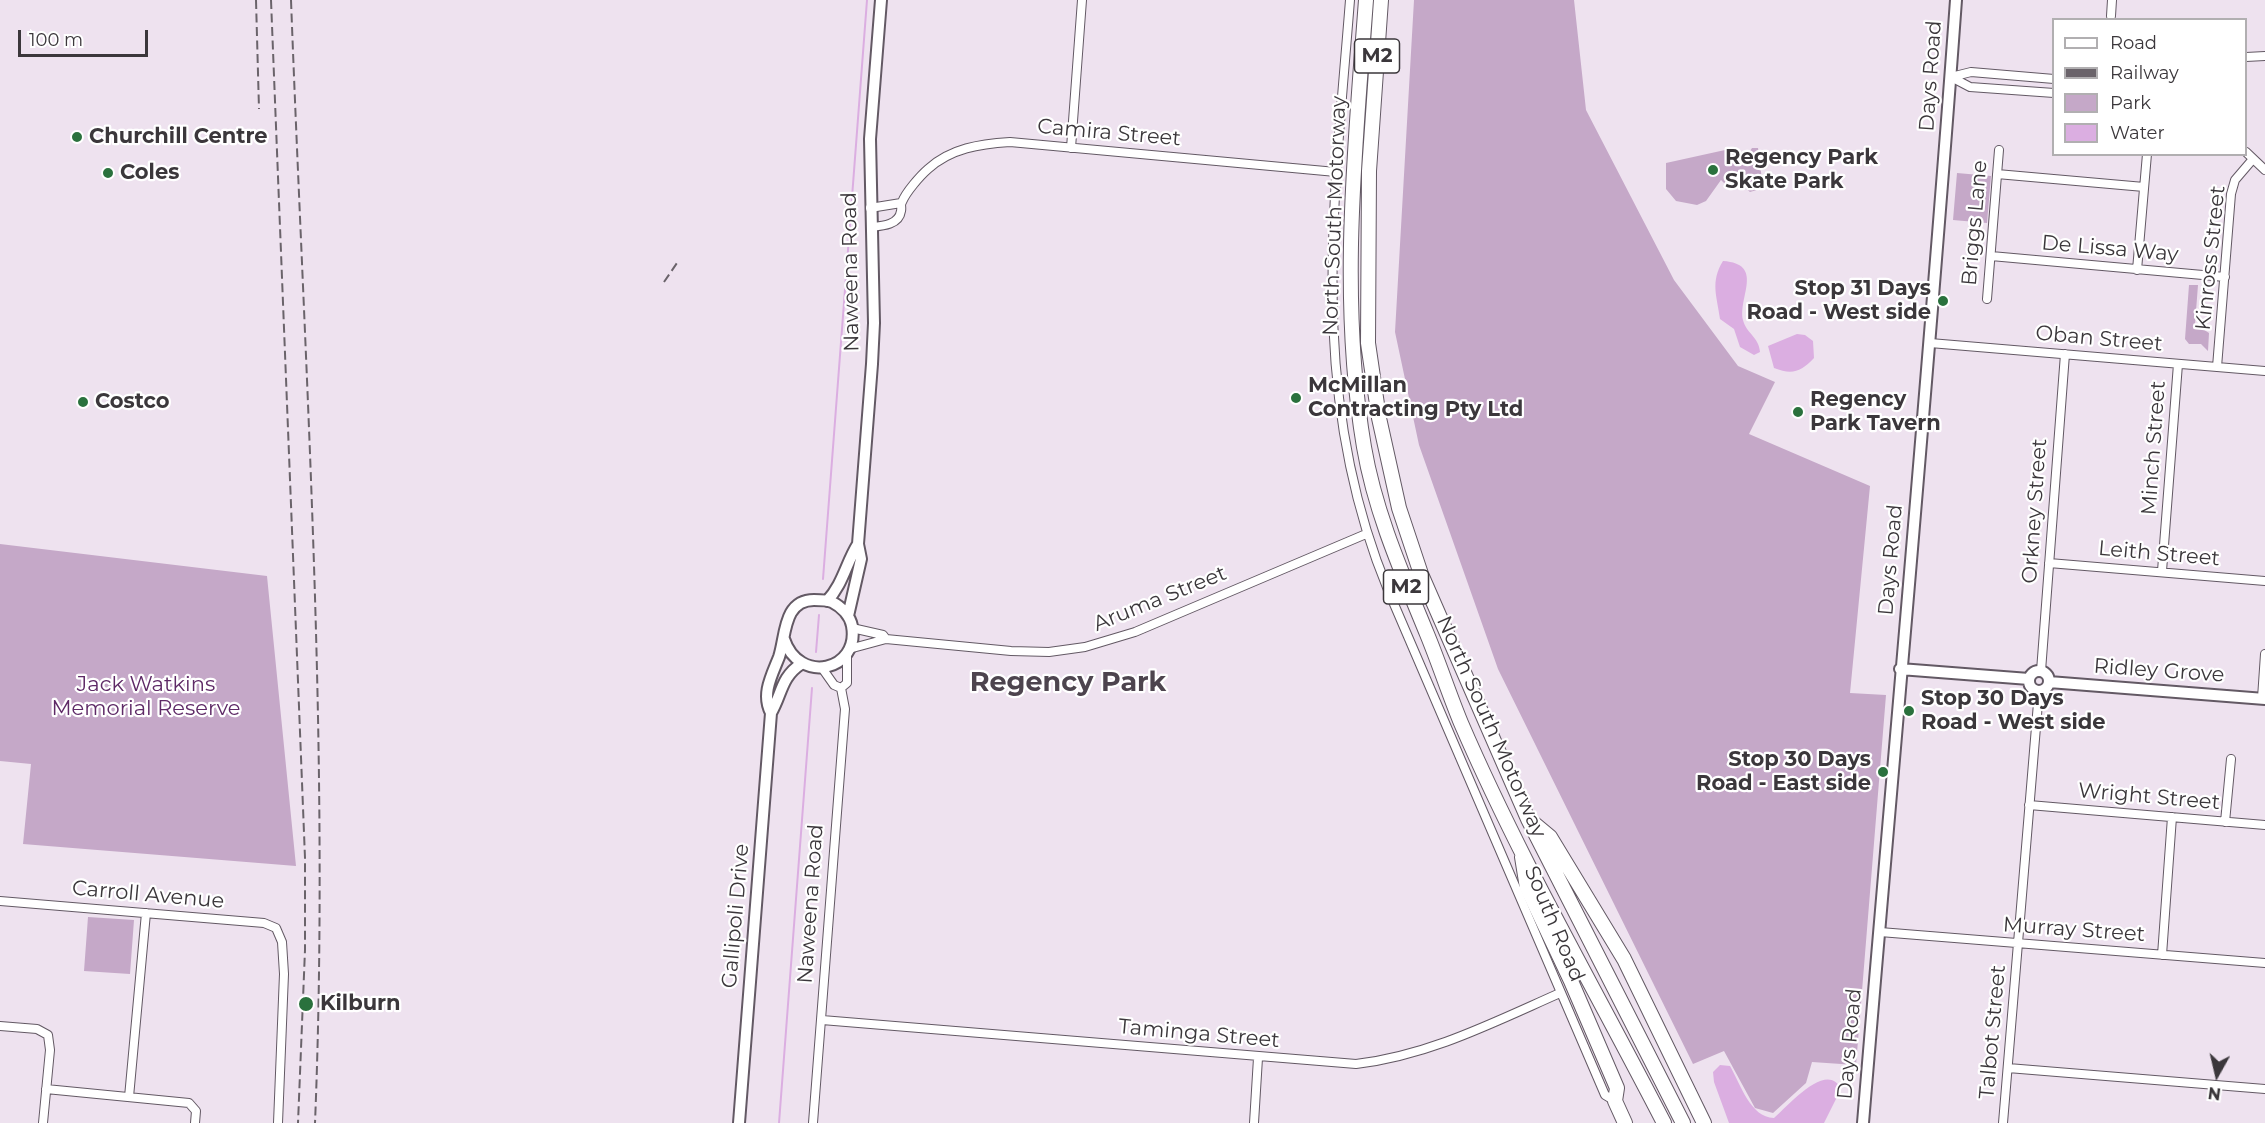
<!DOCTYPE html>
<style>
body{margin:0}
#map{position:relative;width:2265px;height:1123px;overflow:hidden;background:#eee2ef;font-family:Montserrat,sans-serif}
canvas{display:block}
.legend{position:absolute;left:2052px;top:18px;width:195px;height:138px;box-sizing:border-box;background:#fff;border:2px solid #b1afb1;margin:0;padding:8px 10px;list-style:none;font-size:18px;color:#3b373b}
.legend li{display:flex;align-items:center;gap:12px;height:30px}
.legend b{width:30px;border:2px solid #b1afb1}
.north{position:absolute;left:2187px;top:1045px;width:60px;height:60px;-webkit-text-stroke:4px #fff;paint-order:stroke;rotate:188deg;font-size:16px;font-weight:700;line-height:24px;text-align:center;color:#3b373b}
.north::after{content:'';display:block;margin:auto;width:21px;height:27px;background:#3b373b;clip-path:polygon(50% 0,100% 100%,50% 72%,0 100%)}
.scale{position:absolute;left:18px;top:30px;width:130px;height:27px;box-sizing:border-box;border:3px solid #3b373b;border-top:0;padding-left:8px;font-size:18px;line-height:21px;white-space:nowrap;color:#3b373b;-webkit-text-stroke:4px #fff;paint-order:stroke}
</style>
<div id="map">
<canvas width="2265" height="1123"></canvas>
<ul class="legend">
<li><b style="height:8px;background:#fff"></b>Road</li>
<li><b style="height:8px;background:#6a636a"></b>Railway</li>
<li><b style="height:16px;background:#c5a8c8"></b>Park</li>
<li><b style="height:16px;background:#dbaee1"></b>Water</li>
</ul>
<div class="north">N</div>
<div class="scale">100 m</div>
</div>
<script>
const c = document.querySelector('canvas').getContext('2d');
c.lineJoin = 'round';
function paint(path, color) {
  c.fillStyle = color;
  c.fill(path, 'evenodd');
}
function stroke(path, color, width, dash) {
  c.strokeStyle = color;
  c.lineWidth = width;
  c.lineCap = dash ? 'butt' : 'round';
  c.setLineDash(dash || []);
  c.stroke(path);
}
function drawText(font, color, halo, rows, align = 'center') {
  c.font = font + ' Montserrat,sans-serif';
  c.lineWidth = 4.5;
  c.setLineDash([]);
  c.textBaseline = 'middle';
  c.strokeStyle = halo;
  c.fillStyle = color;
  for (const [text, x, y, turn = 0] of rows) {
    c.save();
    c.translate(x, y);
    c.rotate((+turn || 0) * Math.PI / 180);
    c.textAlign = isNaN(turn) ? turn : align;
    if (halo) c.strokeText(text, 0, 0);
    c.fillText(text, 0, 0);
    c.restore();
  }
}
const green = new Path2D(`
 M1414,0H1574L1586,110L1674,280L1738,366L1775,382L1749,434L1870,486L1850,693L1886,695L1856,1065L1812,1062L1806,1083L1773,1113L1755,1108L1724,1051L1693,1064L1498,669L1419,445L1395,332Z
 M1752,148H1758L1763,188L1750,192L1744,187L1729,188L1721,180L1706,201L1697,205L1676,201L1666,189V163L1725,150L1748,154Z
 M1957,173L1991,176L1987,223L1953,220Z
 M2189,285H2198L2195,324L2209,333L2208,351L2201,344H2189L2185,339Z
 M0,544L267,576L296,866L23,844L31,764L0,761Z
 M88,917L134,920L130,974L84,971Z`);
const water = new Path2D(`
 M1723,261C1765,264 1738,297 1743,320C1746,333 1759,337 1760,352L1754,355L1740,347L1734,329L1720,319C1717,296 1710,282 1723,261Z
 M1797,334L1805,335L1813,341L1814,358C1801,372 1792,375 1774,368L1768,346Z
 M1720,1065L1730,1066C1741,1085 1750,1117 1774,1118C1788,1106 1827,1060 1841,1089L1824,1123H1729L1714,1082L1713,1072Z`);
const stream = new Path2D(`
 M823,579L867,0
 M816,652L819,615
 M779,1123L812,688`);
const street = new Path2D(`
 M1350,0C1334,204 1307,394 1388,590L1605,1095L1615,1101
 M2111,16L2112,0
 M2246,57L2265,56
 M1951,77L1970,87L2054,93
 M1951,77L1971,72L2054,79
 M1071,148L1082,0
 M2246,152L2265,170
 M1997,174L2144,187
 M870,208L901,203
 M871,227C882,226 899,225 901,211C902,207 900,205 902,202C906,192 920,176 928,169C951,148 980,144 1010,142L1336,172
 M1991,256L2225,277
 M2137,270L2147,154
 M1987,299L1999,150
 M1930,343L2265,371
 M2217,367L2231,194L2235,180L2253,159
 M2049,563L2265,581
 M2162,571L2178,364
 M852,628L883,635L886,639
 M849,649L886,639L1011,651L1049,652L1085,647L1135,632L1366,534
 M2041,671L2065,354
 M841,688L847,683V653
 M2262,698L2265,654
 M2029,805L2265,825
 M2225,822L2231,759
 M0,901L264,923L276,928L282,942L284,974L278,1123
 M1880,932L2265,963
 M2162,955L2172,817
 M822,1020L1356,1064C1430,1055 1492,1023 1560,993
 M0,1026L37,1029L48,1035L50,1050L43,1123
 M2008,1068L2265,1089
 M46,1089L189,1103L196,1111L195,1123
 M129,1097L146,913
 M813,1123L845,709L841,688L834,685L822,668
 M1254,1123L1258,1058
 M2003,1123L2039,691`);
const secondary = new Path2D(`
 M827,601C843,584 846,563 858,544
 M848,616L861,559L858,544L872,364L874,323L870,139L881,0
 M1900,669L2029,679
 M2029 681a10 10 0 1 1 20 0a10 10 0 1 1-20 0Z
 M2049,682L2265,699
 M771,713C761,694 772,675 779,657C786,636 783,600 814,600C820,600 827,600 832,602C842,607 850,616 852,626C860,671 799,685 784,639
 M739,1123L771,713C782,694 781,677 801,664
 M1863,1123C1894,749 1929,375 1956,0`);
const highway = new Path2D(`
 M1366,0C1355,149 1339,299 1364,447C1375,512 1402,573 1427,634C1439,663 1449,694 1461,723C1520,860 1596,991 1664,1123
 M1381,0L1369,171L1368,343L1379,418L1399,508L1421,574L1528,819L1683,1123
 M1532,822L1550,837L1624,959L1704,1123
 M1522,857L1527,888L1571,981L1617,1088L1615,1101L1625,1123`);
const rail = new Path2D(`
 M256,0L259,109
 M271,0L305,858V950L298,1123
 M291,0C305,374 330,749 315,1123
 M664,282L677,263`);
const markers = [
 [77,137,6,"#2a713d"],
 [1713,170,6,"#2a713d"],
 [108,173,6,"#2a713d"],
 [1943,301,6,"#2a713d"],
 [1296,398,6,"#2a713d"],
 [83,402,6,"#2a713d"],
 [1798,412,6,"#2a713d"],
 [1909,711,6,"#2a713d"],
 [1883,772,6,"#2a713d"],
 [306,1004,8,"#2a713d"]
];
const shields = [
 [1377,56,45],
 [1406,587,45]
];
const shieldNames = [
 ["M2",1377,56],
 ["M2",1406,587]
];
const streetNames = [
 ["Days Road",1931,76,-86],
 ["Camira Street",1109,133,5],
 ["North South Motorway",1335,216,-88],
 ["Briggs Lane",1975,223,-85],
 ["De Lissa Way",2110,249,5],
 ["Kinross Street",2211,258,-84],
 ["Naweena Road",851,272,-91],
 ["Oban Street",2099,339,5],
 ["Minch Street",2154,448,-86],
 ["Orkney Street",2035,511,-86],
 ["Leith Street",2159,554,5],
 ["Days Road",1891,560,-85],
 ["Aruma Street",1160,599,-22],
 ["Ridley Grove",2159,671,4],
 ["North South Motorway",1491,727,66],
 ["Wright Street",2149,797,5],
 ["Carroll Avenue",148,895,5],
 ["Naweena Road",811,904,-86],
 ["Gallipoli Drive",736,916,-85],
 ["South Road",1554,924,67],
 ["Murray Street",2074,930,4],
 ["Talbot Street",1993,1032,-85],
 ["Taminga Street",1199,1034,5],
 ["Days Road",1850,1044,-85]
];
const poiNames = [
 ["Churchill Centre",89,137],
 ["Regency Park",1725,158],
 ["Skate Park",1725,182],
 ["Coles",120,173],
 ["Stop 31 Days",1931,289,"right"],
 ["Road - West side",1931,313,"right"],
 ["McMillan",1308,386],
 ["Contracting Pty Ltd",1308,410],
 ["Regency",1810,400],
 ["Park Tavern",1810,424],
 ["Costco",95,402],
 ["Stop 30 Days",1921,699],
 ["Road - West side",1921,723],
 ["Stop 30 Days",1871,760,"right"],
 ["Road - East side",1871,784,"right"],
 ["Kilburn",320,1004]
];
const parkNames = [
 ["Jack Watkins",146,685],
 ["Memorial Reserve",146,709]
];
const districtNames = [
 ["Regency Park",1068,683]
];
paint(green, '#c5a8c8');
paint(water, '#dbaee1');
stroke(stream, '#dbaee1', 2);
stroke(street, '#635964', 10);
stroke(secondary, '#635964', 14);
stroke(highway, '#635964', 16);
stroke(street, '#fff', 8);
stroke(secondary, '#fff', 10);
stroke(highway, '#fff', 14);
stroke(rail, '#6a636a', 2, [9, 4.5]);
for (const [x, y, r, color] of markers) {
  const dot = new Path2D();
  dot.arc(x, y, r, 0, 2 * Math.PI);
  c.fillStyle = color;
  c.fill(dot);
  stroke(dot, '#fff', 2);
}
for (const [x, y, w] of shields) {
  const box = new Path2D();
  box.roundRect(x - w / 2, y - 17, w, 34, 4.5);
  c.fillStyle = '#fff';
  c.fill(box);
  stroke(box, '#3b373b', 1.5);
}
drawText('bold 20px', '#3b373b', null, shieldNames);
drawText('21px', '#3b373b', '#fff', streetNames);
drawText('bold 21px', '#3b373b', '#fff', poiNames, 'left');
drawText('21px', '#5e2966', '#fff', parkNames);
drawText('bold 27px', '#4d444e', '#fff', districtNames);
</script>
